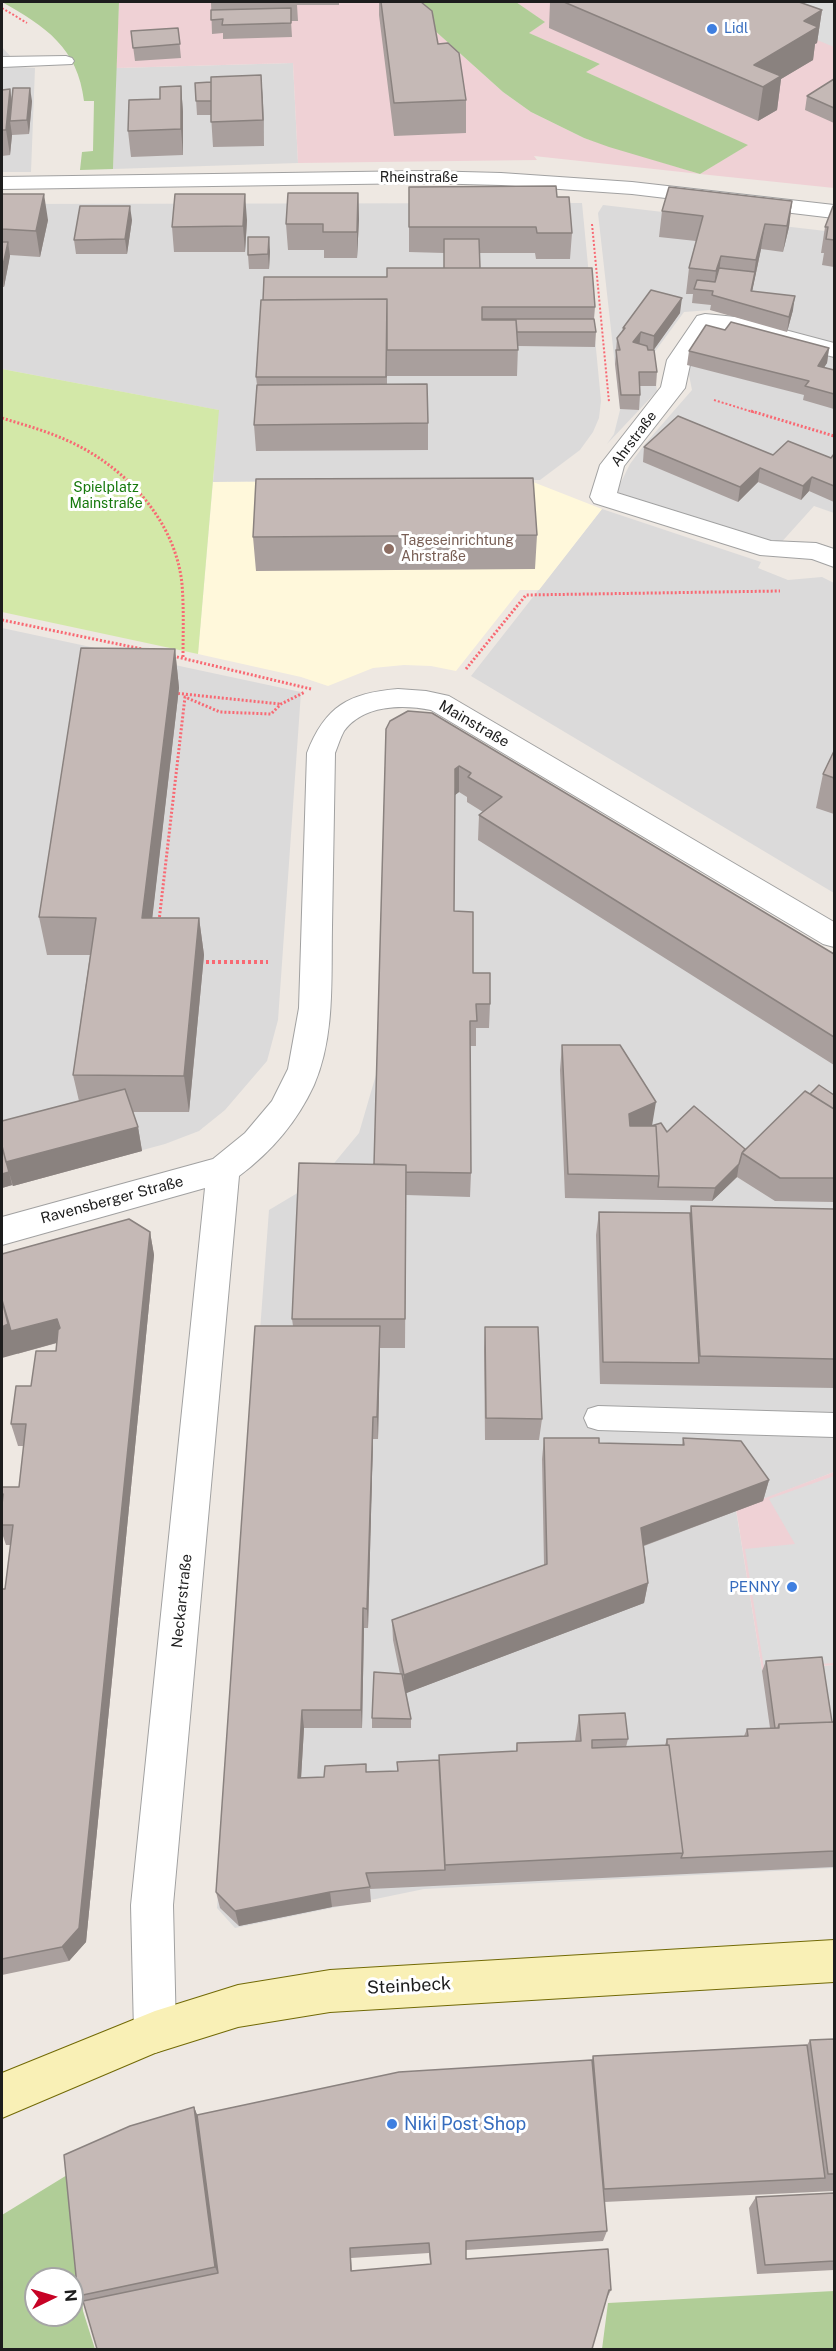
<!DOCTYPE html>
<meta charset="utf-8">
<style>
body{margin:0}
#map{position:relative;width:836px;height:2351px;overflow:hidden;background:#eee8e2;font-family:"Public Sans",sans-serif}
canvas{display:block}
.frame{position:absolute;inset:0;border:3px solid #1d1d1d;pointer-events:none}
.north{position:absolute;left:24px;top:2267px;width:60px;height:60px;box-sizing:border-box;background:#fff;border:2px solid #a5a5a5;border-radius:50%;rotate:85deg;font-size:16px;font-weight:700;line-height:24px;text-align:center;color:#1d1d1d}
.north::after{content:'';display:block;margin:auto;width:21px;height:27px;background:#c70225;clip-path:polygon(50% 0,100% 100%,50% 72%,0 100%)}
</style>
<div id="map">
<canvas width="836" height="2351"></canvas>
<div class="frame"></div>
<div class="north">N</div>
</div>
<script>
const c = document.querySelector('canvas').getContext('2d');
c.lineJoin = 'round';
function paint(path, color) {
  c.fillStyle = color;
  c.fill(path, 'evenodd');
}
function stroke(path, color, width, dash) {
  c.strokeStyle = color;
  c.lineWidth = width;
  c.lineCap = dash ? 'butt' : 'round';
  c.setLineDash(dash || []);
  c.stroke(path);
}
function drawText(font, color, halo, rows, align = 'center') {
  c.font = font + ' "Public Sans",sans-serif';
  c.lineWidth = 6;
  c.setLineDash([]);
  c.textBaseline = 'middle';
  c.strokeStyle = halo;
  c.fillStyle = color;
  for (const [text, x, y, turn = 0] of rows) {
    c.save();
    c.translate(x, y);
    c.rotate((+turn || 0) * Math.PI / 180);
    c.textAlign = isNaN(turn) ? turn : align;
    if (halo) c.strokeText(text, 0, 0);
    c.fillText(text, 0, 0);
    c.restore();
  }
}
const residential = new Path2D(`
 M2,47L20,67L35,68L31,172H2Z
 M293,63L298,163L113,169L116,68Z
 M582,203L601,401L599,418L593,432L580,450L540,480L213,482L218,410L2,369V204Z
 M603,205L834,232V344L711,310L684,312L648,361L653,364L657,391L607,444L614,434L620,410L598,213Z
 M730,329L834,357V513L814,506L778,546L619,493L617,490L630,464L645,444L692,390L687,365Z
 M602,509L761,562L758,568L788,580L822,577L834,583V893L471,676Z
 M2,628L301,692L278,1020L267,1061L225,1110L199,1131L165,1144L2,1188Z
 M390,745L834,984V1472L736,1510L762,1670L834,1665V1868L424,1889L235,1928L217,1908L269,1210L321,1179L359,1133L378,1068Z`);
const commercial = new Path2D(`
 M119,2H403L503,92L531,112L584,138L700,174L747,145L585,72L600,64L528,33L544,22L516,2H834V188L700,174L534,156L537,160L298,163L293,63L116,68Z
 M834,1472V1665L762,1670L736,1509Z`);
const education = new Path2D(`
 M528,480L602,509L539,590H520L456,671L431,666L404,665L373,668L328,686L301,677L198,654L213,482Z`);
const grass = new Path2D(`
 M2,369L219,410L198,654L2,612Z`);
const forest = new Path2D(`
 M2,2H119L113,169L80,170L82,152L93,151L94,101H84C78,48 45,26 2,2Z
 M403,2H516L545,22L529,33L600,64L586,72L748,145L700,174L609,147L584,138L531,112L503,92Z
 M72,2172L83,2311L95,2349L2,2350V2215ZM36,2279H72V2315H36Z
 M834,2291V2349H602L608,2303Z`);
const parking = new Path2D(`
 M726,2H834V47Z
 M834,1476V1663L764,1668L745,1549L795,1544L769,1499Z`);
const pathFar2 = new Path2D(`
 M2,8L27,23
 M592,224L609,402
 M714,400L756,413`);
const pathFar1 = new Path2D(`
 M751,411L834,436
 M2,418C21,424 40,429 59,437C120,461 175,517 182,584C184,609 183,634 183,658
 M2,620L142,649
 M173,656L311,689
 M466,669L526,595L780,591
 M174,693L280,704
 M159,921L185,697L220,712L271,714L281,704L305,692`);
const path = new Path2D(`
 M200,962H268`);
const lane = new Path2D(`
 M66,56L72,58L74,61L72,64L2,67V57Z
 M598,1406L834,1413V1437L598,1430L588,1427L584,1418L588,1409Z`);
const street = new Path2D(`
 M424,171L501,173L632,182L834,205V218L632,194L501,185L424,183L2,189V177Z
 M705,314L736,317L834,343V357L735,331L712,329L691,360L685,388L624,466L617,493L771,541L816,543L834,549V567L812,559L760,555L594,503L590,497L600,465L661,387L667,360L697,316Z
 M398,689L426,691L449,696L834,922V947L823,944L431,710C402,704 363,705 344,731C340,738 338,746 335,753C334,811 333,869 332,927C331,979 335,1037 314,1085C297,1122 271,1152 239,1176L173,1905L176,2032L170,2047L155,2053L140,2047L134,2032L131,1905L205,1188L2,1245V1217L213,1159L245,1133L272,1101L288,1069L299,1008L307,753C325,706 349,693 398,689Z`);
const secondary = new Path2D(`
 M834,1940V1982L330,2012L238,2027L155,2053L2,2118V2073L155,2011L238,1985L330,1970Z`);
const wall = new Path2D(`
 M211,2H339V5H297L298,21H291L292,37L223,39V33L212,34Z
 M379,2H421L438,44L466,100V133L394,136L379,15Z
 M550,2H799L822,10L817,43L815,44L813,60L781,79L777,110L758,121L549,28Z
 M178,28L181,58L135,61L131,31Z
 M834,79V123L805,110L807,96Z
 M211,82L263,101L264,146L213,147L211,115H197L195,83Z
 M181,86L183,112V155L131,157L128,131L160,99Z
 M10,89L12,101H32L29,134L12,135L10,155L2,156V90Z
 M409,187L557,197L572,233L570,259H536L535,253H479L480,268L595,307L594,319L596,332L595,347L518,346L517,376H387V375V384L428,423V450L256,451L254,425L257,385L256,377L387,277L444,268V253L409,252Z
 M358,193L359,219L357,258H324V250H288L286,224Z
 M2,194L48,220L40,257L10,255L4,287H2Z
 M792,201L789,227L783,252L761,249L752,292L793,310L787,332L710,310L711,305L692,303L693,294H686L689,268L696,241L659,237L662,211Z
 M834,206V267L822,265L824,253H821L825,227Z
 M132,220L127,254H76L74,240Z
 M247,220L245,252H174L172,227Z
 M270,251L269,269H249L248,255Z
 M680,313L653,350L657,372L656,386H640V395L639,410L620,409L615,364L617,338L622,332L623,328Z
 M725,330L829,348L827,363L824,367L834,370V409L803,400L804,395L687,365L689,351Z
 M644,447L831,458L834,454V502L809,491L801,500L758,482L738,502L643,462Z
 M537,535L535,569L256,571L253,537Z
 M175,649L179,688L152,918H199L204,955L189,1112H133L138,1127L142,1151L13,1186L12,1185L2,1188V1121L79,1101L73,1075L90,955H47L39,917Z
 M386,729L834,954V1065L478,840L479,815L483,812L467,802V797L459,792L455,795L454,911L473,973L490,1004L489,1028H476V1046H470L471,1173L470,1197L406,1195L405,1348H380L378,1439H373L368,1628H364L362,1728H304L301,1778L324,1777L366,1772L397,1771V1762L439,1760L516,1751L517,1743L575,1741L579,1715L628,1739L626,1747L665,1745L667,1739L744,1736L747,1729L770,1728L762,1671L766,1661L832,1722H834V1867L370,1889L371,1902L332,1907L239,1926L220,1908L216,1892L293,1326L292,1319L374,1164Z
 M834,751V814L816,808L823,774Z
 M562,1045L652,1125L667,1132L745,1149L810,1094L834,1095V1202L775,1201L737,1177L712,1201L565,1198L560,1070Z
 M691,1206L834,1209V1388L600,1384L596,1235L599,1212L690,1213Z
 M150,1232L154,1255L86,1942L69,1961L2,1975V1589H5L11,1545H6L2,1533V1487H19L24,1446H18L11,1424L31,1386L56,1351L57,1343L17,1354Z
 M485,1327L542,1419L539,1440H485L484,1349Z
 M544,1438L599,1443L682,1445L683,1438L769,1480L763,1501L644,1546L648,1583L644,1603L406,1693L411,1719V1728H372V1718L400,1674L393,1640L392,1620L544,1565L542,1459Z
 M834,2039V2191L604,2202L607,2231L603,2241L466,2250V2259L611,2290L607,2298L83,2301L78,2296L194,2107L197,2115L592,2060L593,2056L807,2045L810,2040ZM429,2253L430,2264L352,2271L351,2258Z
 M834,2193V2270L757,2274L749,2208L756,2197Z`);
const shadedWall = new Path2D(`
 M822,10L817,43L815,44L813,60L781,79L777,110L758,121L763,87L754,65L804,21Z
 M261,75L263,101L264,146L263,120Z
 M181,86L183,112V155L181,129Z
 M30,88L32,101L29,134L27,120Z
 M10,89L14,115L10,121L12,135L10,155L6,130Z
 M358,193L359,219L357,258V232Z
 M44,194L48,220L40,257L36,231Z
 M245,194L247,220L245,252L243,226Z
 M792,201L789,227L783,252L787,226Z
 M130,206L132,220L127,254L125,239Z
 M765,224L761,249L749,306L756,260Z
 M269,237L270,251L269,269L268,254Z
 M8,242L10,256L4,287L2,270Z
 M721,256L718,282L713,297L716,271Z
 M795,296L793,310L787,332L789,317Z
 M682,298L680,313L653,351L654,336Z
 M641,332L639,347L633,342Z
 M829,348L827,363L816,380L818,366Z
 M760,468L758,482L738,502L740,487Z
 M812,477L809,491L801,500L803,486Z
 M175,649L179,688L148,955L142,918Z
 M459,766V792L455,795V769Z
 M199,918L204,955L189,1112L184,1076Z
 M656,1102L652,1126L626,1138L629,1114Z
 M138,1127L142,1151L13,1186L6,1162Z
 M739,1164L737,1177L712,1201L715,1188Z
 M9,1172L12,1185L2,1188V1174Z
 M150,1232L154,1255L86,1942L69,1961L62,1947Z
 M57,1319L63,1341L2,1358V1327L8,1324Z
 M380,1326V1348L378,1439L377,1417Z
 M373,1417V1439L368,1628L367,1609Z
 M769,1480L763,1501L637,1548L641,1528Z
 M648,1583L644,1603L404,1694V1675Z
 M363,1608L364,1628L362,1728L361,1710Z
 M302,1710L304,1728L300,1795L298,1778Z
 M330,1892L332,1907L239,1926L235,1911Z
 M194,2107L202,2127L222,2282L215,2267Z`);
const building = new Path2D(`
 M381,2H421L432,11L438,44L448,43L459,53L466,100L394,103Z
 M564,2H799L822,10L804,21L818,27L754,65L781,76L763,87Z
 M291,8V23L222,25L223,19L211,20V10Z
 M178,28L180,44L133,48L131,31Z
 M261,75L263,120L211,122V77Z
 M834,79V108L807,96Z
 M211,82V101H196L195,83Z
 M181,86V129L128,131L129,100L160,99V87Z
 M13,88H30L27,120L10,121Z
 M10,89L6,130H2V90Z
 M556,186L557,197H569L572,233H537L536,227H409V187Z
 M669,187L792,201L787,226L765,224L756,260L721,256L716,271L689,268L703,216L662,211Z
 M288,193H358L357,232H323V224H286Z
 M2,194H44L36,231L2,229Z
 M175,194H245L243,226L172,227Z
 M80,206H130L125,239L74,240Z
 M833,206H834V240L826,239L828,227H825Z
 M248,237H269L268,254L248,255Z
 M444,239H479L480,268H444Z
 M2,242H8L2,270Z
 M387,268H592L595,307H482V320H516L518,350H387V299L263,300L264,277H387Z
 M719,268L755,272L751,291L795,296L789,317L712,295L713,291L694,289L697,280L715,282Z
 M651,290L682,298L654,336L641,332L633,342L647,346L648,350H654L657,372H639L640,395H621L616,350H620L617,338L625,328H623Z
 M387,299L386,377H256L261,300Z
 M482,319H594L596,332H517L516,320H482Z
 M731,322L829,348L818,366L834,370V394L805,386L809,381L689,351L706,325L725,330Z
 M427,384L428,423L254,425L257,385Z
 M678,416L773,455L788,441L831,458L834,454V486L812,477L803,486L760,468L740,487L644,447Z
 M533,478L537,535L253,537L256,479Z
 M81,648L175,649L142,918H199L184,1076L73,1075L96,918L39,917Z
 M408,711L432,713L834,954V1037L479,815L502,797L468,777L471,773L459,766L455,769V788L454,911L473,912V973H490V1004H476L477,1021H470L471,1173L406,1172V1165L374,1164L386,729L390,721Z
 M834,751V778L823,774Z
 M562,1045H620L656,1102L629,1114L630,1126H656L659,1176L568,1174Z
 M819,1085L834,1095V1109L810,1094Z
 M125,1089L138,1127L6,1162L2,1146V1121Z
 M805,1091L834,1109V1178H780L742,1153Z
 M694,1106L745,1149L742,1153L739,1164L715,1188L658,1187L659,1176L656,1126H651L661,1123L667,1132Z
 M2,1147L9,1172L2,1174Z
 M299,1163L406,1165L405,1319H292Z
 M691,1206L834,1209V1359L700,1356Z
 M599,1212L690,1213L699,1363L603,1362Z
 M129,1219L150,1232L79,1928L62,1947L2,1959V1589H5L13,1525H2V1505L3,1494H2V1487H19L26,1424H11L16,1386H31L36,1351H56L58,1330L60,1328L57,1319L11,1331L2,1300V1254Z
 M2,1300L8,1324L2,1327Z
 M255,1326H380L377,1417H373L367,1609L363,1608L361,1710H302L298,1778L324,1777L325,1766L366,1764V1772L398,1771L397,1762L439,1760L445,1870L366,1873L370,1887L330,1892L235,1911L216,1892Z
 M485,1327H538L542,1419L486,1418Z
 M544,1438H599V1443L684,1445L683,1438L741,1441L769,1480L641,1528L648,1583L404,1675L392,1620L547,1564Z
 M822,1657L832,1722L779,1724L778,1728H775L766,1661Z
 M374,1672L402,1674L411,1719L372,1718Z
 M625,1713L628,1739L592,1740V1748L669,1745L683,1853L445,1865L439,1755L517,1751V1743L581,1741L579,1715Z
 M834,1722V1851L681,1858L683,1853L669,1745H667V1739L748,1736L747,1729L779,1728V1724Z
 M834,2039V2174H828L810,2040Z
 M807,2045L825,2178L604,2189L593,2056Z
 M592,2060L607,2231L466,2241V2259L608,2249L611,2290H609L592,2349H97L83,2301L218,2273L197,2115L399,2072ZM429,2243L431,2264L351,2271L350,2248Z
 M194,2107L215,2267L78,2296L64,2155L130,2126Z
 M834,2193V2261L765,2265L756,2197Z`);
const markers = [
 [712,29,6,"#3f7fe0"],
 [389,549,6,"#8d6e63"],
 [792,1587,6,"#3f7fe0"],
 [392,2124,6,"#3f7fe0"]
];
const farShopnames = [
 ["Lidl",724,29]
];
const farStreetnames = [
 ["Rheinstraße",419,178],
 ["Ahrstraße",634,439,-53]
];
const farParknames = [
 ["Spielplatz",106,488],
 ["Mainstraße",106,504]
];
const farEducationnames = [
 ["Tageseinrichtung",401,541],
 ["Ahrstraße",401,557]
];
const streetNames = [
 ["Mainstraße",474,724,30],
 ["Ravensberger Straße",112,1200,-15],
 ["Neckarstraße",182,1601,-84]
];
const shopNames = [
 ["PENNY",780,1587]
];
const nearStreetnames = [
 ["Steinbeck",409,1986,-3]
];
const nearShopnames = [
 ["Niki Post Shop",404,2124]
];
paint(residential, '#dbdada');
paint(commercial, '#efd1d5');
paint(education, '#fff8db');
paint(grass, '#d3e8a8');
paint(forest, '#b0cd97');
paint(parking, '#ddd');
stroke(lane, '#a1a1a1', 2);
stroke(street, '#a1a1a1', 2);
stroke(secondary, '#726a06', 2);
stroke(pathFar2, '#f86973', 2, [2, 2]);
stroke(pathFar1, '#f86973', 3, [2, 2]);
stroke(path, '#f86973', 4, [3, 3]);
paint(lane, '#fff');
paint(street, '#fff');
paint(secondary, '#f9f0b6');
paint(wall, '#a99f9d');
paint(shadedWall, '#8a827f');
paint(building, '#c5b9b6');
stroke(building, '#8a827f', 1.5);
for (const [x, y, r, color] of markers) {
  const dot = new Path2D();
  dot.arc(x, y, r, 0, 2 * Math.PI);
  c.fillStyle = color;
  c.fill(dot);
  stroke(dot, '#fff', 2);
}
drawText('14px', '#366cbe', '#fff', farShopnames, 'left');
drawText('14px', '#1d1d1d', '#fff', farStreetnames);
drawText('14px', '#16790c', '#fff', farParknames);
drawText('14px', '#785e54', '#fff', farEducationnames, 'left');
drawText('15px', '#1d1d1d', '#fff', streetNames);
drawText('15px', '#366cbe', '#fff', shopNames, 'right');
drawText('18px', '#1d1d1d', '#fff', nearStreetnames);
drawText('18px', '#366cbe', '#fff', nearShopnames, 'left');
</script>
